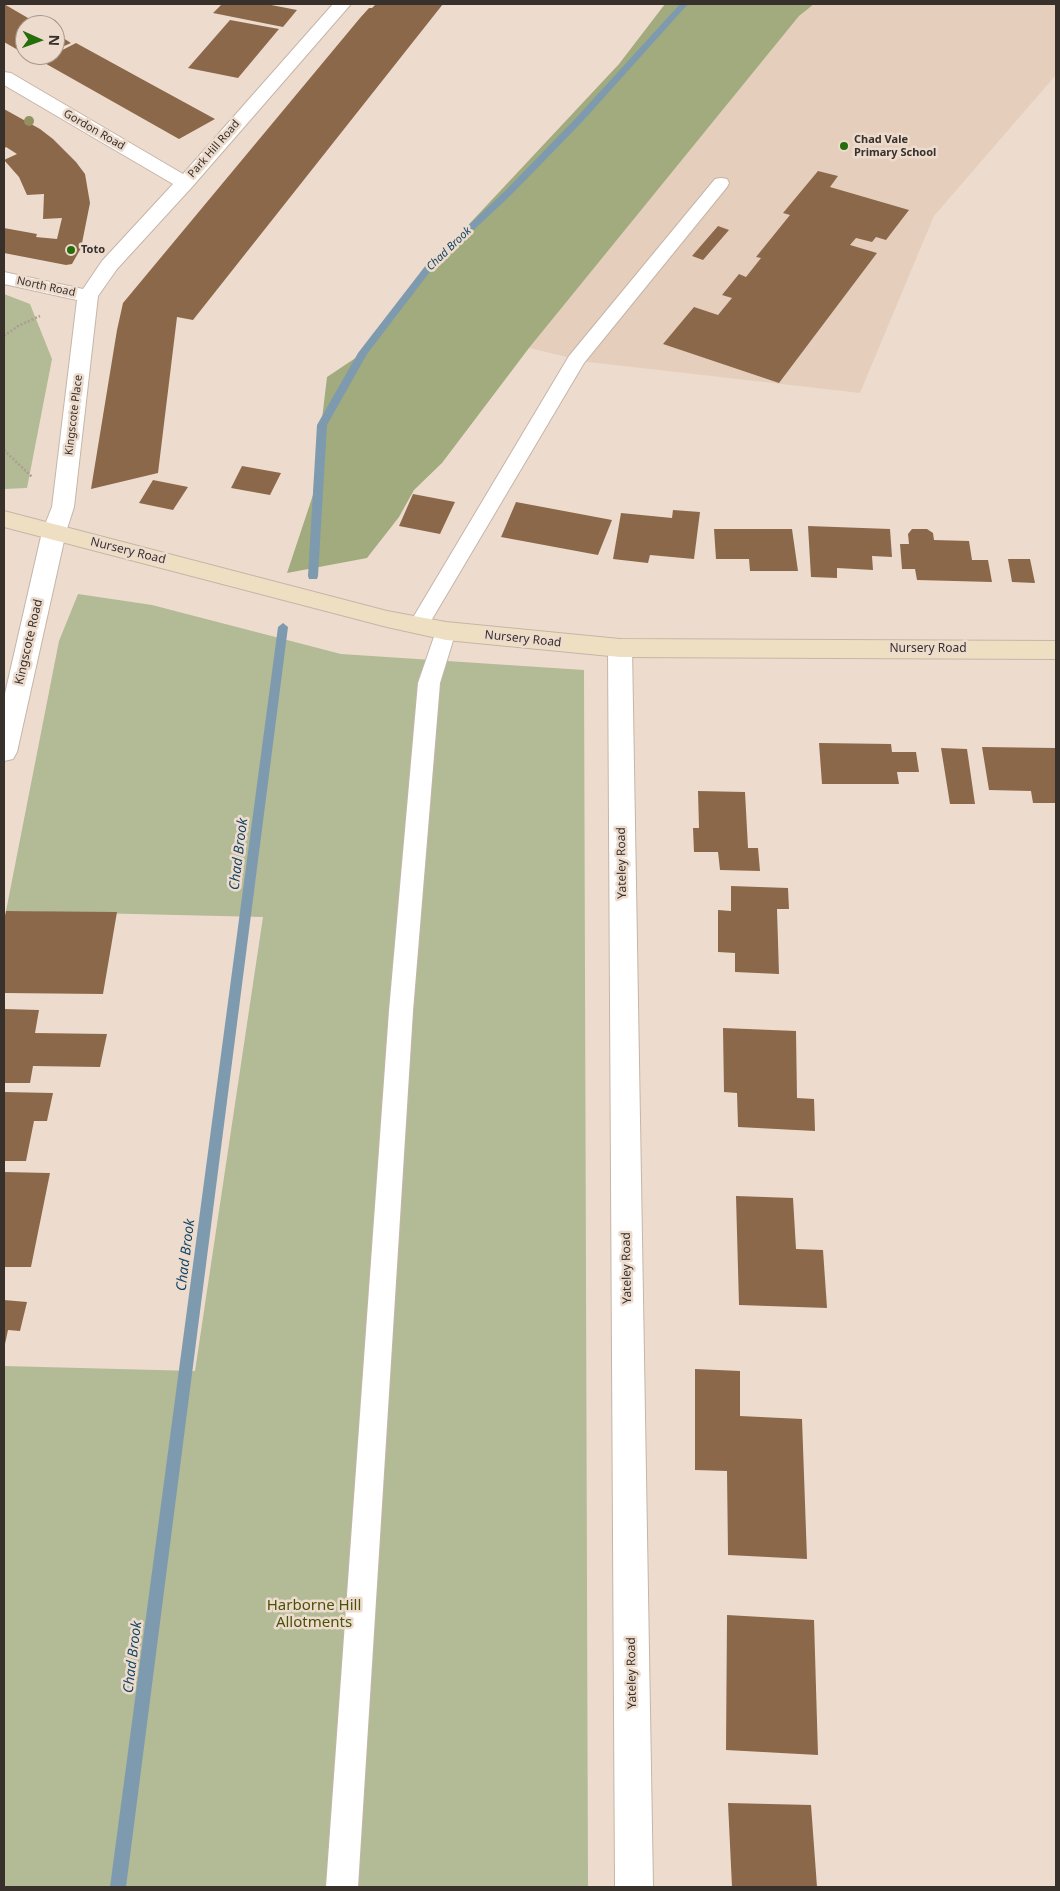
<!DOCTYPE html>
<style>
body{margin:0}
#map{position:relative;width:1060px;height:1891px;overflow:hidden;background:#eddcce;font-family:"Noto Sans",sans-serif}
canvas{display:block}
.frame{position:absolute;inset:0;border:5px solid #37302b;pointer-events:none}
.north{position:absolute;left:15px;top:15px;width:50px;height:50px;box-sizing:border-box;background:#eddcce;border:1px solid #a4978d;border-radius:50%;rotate:92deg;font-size:14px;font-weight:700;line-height:20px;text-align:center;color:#37302b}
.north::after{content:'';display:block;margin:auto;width:18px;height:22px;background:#266d0b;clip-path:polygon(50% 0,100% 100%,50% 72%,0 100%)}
</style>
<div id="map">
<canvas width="1060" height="1891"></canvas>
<div class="frame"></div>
<div class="north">N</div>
</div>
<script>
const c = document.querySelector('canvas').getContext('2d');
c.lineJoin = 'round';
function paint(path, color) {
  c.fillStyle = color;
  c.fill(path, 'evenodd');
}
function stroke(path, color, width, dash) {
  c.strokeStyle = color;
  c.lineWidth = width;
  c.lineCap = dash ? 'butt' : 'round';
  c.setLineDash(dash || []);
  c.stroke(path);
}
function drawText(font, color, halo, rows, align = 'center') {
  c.font = font + ' "Noto Sans",sans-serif';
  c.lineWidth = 5;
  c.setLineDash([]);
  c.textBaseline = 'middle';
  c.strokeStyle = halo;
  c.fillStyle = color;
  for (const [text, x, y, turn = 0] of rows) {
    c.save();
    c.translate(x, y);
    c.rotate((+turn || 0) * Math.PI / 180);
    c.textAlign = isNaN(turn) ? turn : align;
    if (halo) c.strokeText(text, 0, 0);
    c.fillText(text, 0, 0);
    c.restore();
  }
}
const built = new Path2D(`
 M814,4H1056V75L934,216L860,393L588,362L529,348L799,16Z`);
const green = new Path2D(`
 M4,294L30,304L52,359L27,488L4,489Z
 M78,594L152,605L341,654L584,670L588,1887H4V1366L195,1371L263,917L6,911L59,641Z`);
const forest = new Path2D(`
 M665,4H814L799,16L529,348L442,463L414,490L399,517L367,558L287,573L313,495L327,377L363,353L429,267L619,64Z`);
const stream = new Path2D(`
 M680,4H688L582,122L511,195L432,269L367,354L327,425L318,576L317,579H309L308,576L317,425L358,353L426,265L505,191L576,118Z
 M283,623L288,627L126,1887H110L278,627Z`);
const building = new Path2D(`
 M4,4L40,25H25V54L4,42Z
 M222,4H266L297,10L283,27L213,13Z
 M376,4H443L193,320L177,317L158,473L91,489L117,330L123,303L360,18L369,8H372Z
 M230,20L279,29L238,78L188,68Z
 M55,33L60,36L71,43L55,50Z
 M76,43L149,83L215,119L179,139L41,61Z
 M4,109L40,129L53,139L76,162L85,174L90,203L81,248L72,264L66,265L4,253V228L37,234L36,237L57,239L62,218L43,219L44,194L27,195L19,177L4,160L17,154L6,147L4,149Z
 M818,171L838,176L830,187L909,210L886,240L876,237L872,242L856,238L850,245L877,253L779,383L663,344L694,307L718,315L732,298L722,295L739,274L746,277L761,258L756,257L790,215L783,213Z
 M718,226L729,230L703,260L692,256Z
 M242,466L281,473L270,495L231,488Z
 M153,480L188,487L173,510L139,503Z
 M413,494L455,502L440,534L399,526Z
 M516,502L612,520L598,555L501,537Z
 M673,510L700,512L694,559L650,555L648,563L613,559L621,513L672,518Z
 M808,526L890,529L892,557L872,556L873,570L837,568V578L811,577Z
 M714,529H792L798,571H750L749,559H716Z
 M912,529H927L933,533L934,540L969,541L972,560H988L992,582L917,580L915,569H902L900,544H909L908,534Z
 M1008,559H1030L1035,583L1012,582Z
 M819,743L891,744L892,752H916L919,772H897L899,784H822Z
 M982,747L1056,748V803H1033L1031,791L989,790Z
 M941,748L967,749L975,804H950Z
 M698,791L745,792L748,848H758L760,871L720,870L718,852H694L693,828H699Z
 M731,886L788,888L789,909H777L779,974L735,972V953L718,952V910L731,911Z
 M6,911L117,912L103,994L4,993V920Z
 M4,1009L39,1010L35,1033L107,1034L100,1067L33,1066L30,1083H4Z
 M723,1028L796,1031L797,1098L814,1099L815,1131L738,1127L737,1093L724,1092Z
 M4,1092L53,1093L47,1121H34L26,1161H4Z
 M4,1172L50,1173L31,1267H4Z
 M736,1196L793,1198L796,1249L823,1250L827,1308L739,1305Z
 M4,1300L27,1302L20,1331L8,1330L5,1344Z
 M695,1369L740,1371V1416L802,1419L807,1559L728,1555L727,1471L695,1470Z
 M727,1615L814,1620L818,1755L726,1750Z
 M728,1803L811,1805L817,1887H732Z`);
const path = new Path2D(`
 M4,336L18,326L40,316
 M4,450L32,477`);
const service = new Path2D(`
 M721,178L727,179L729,183L727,187L584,363L425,631L418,633L411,631L408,626L569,356L715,179Z
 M446,624L453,626L456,631L440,683L413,1011L358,1887H326L389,1011L418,683L436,631L439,626Z`);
const minor = new Path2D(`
 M333,4H351L192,187L117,269L98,296L74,507L66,532L17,752L13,759L4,761V698L42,532L52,507L77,300L4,284V272L83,289L102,261L173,184L4,85V72L11,73L183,174Z
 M620,639L629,642L632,648L653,1887H615L608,648L611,642Z`);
const secondary = new Path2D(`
 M4,511L387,611L446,622L620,639L1056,641V659L620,657L446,640L387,627L4,527Z`);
const trees = [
 [29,121]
];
const markers = [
 [844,146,5,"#266d0b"],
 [71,250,5,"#266d0b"]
];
const farStreetnames = [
 ["Gordon Road",94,130,30],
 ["Park Hill Road",214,149,-49],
 ["North Road",46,287,12],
 ["Kingscote Place",74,415,-83]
];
const farPoinames = [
 ["Chad Vale",854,140],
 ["Primary School",854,153],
 ["Toto",81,250]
];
const farWaternames = [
 ["Chad Brook",449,249,-44]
];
const streetNames = [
 ["Nursery Road",128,551,14],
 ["Nursery Road",523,639,6],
 ["Kingscote Road",29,642,-77],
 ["Nursery Road",928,649],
 ["Yateley Road",622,863,-91],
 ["Yateley Road",627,1268,-91],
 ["Yateley Road",632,1673,-91]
];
const waterNames = [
 ["Chad Brook",239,854,-83],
 ["Chad Brook",186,1255,-83],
 ["Chad Brook",133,1657,-83]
];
const nearParknames = [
 ["Harborne Hill",314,1606],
 ["Allotments",314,1623]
];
paint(built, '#e5cfbc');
paint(green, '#b3ba96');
paint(forest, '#a1ab7e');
paint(stream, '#7e9aaf');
paint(building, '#8c684b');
stroke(service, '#c5b5a8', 2);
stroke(minor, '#c5b5a8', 2);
stroke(secondary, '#c5b5a8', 2);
stroke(path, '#ab9e93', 2.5, [2, 2]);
paint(service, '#fff');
paint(minor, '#fff');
paint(secondary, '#eedfc3');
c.fillStyle = '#939061';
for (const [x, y] of trees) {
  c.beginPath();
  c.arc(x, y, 5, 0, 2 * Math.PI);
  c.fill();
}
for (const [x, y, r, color] of markers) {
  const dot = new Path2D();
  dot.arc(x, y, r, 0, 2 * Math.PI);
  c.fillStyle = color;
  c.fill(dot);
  stroke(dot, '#eddcce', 2);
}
drawText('11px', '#37302b', '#eddcce', farStreetnames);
drawText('bold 11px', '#37302b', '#eddcce', farPoinames, 'left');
drawText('italic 11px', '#144565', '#eddcce', farWaternames);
drawText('12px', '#37302b', '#eddcce', streetNames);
drawText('italic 14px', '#144565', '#eddcce', waterNames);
drawText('15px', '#495207', '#eddcce', nearParknames);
</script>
